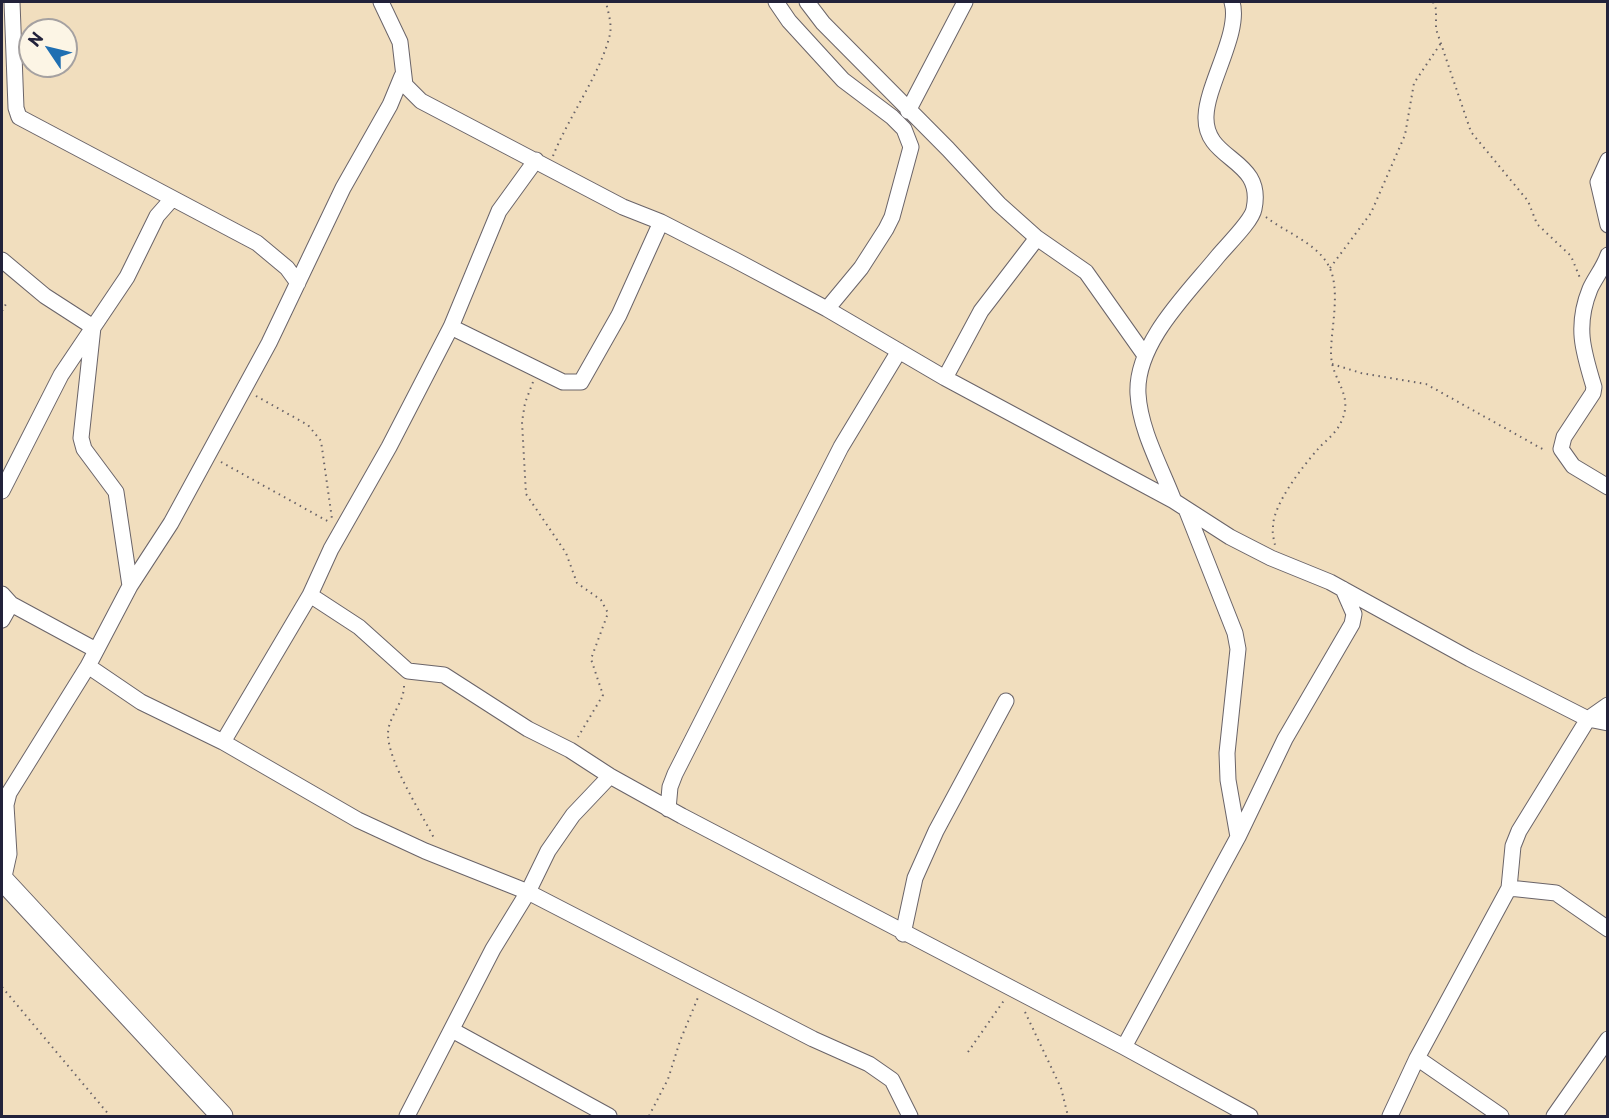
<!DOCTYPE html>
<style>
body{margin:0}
#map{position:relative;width:1609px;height:1118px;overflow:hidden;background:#f1debe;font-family:"Playpen Sans",sans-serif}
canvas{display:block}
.frame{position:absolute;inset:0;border:3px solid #22223b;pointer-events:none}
.north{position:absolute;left:18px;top:18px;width:60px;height:60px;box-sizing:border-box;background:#fcf5e5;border:2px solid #a5a1a1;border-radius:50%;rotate:305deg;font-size:16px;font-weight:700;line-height:24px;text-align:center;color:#22223b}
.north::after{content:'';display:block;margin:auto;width:21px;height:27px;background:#1f6fb2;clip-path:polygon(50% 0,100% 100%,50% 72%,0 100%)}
</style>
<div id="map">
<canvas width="1609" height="1118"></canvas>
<div class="frame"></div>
<div class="north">N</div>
</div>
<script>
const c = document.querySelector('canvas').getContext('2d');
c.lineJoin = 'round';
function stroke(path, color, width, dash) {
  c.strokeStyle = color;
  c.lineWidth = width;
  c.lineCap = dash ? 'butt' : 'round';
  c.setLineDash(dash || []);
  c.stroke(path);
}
const path = new Path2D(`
 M1433,2L1436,9V29L1471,132L1528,201L1537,224L1571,256L1580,278
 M553,156C568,118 602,71 610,34C612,23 608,12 606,2
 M1266,217C1285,232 1314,242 1327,263C1342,286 1331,327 1331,353C1331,382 1357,395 1339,426C1334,435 1324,442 1318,449C1303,466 1273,504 1273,527C1272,533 1274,540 1275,545
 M1330,268L1371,213L1405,135L1414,83L1441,43
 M2,311L6,304
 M1332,364L1361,373L1426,384L1546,451
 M533,382L525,403L522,422L526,494L566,553L577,583L601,600L608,613L591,659L603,695L578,737
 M256,396L308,425L321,441L332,519
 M221,462L331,523
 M404,686C404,703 388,717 388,734C388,762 422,814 435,840
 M2,987L110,1116
 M1025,1012L1061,1088L1068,1116
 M968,1052L1005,999
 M649,1116L668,1079L680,1041L699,995`);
const street = new Path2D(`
 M12,2L16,108L19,117L257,243L287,268L298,283
 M381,2L400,42L405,85L421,101L623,207L661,222L735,260L827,309L945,378L1174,501L1230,537L1271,558L1330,582L1470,659L1588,719L1608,723
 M776,2L789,21L843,80L892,117L904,129L911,147L892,217L886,229L861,268L827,309
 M807,2L823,23L948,149L999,204L1037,238L1086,272L1144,354
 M908,111L965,2
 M1608,160L1598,182L1608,225
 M1608,255C1604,267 1595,278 1590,289C1575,326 1583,351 1594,387L1593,393L1564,437L1561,449L1573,466L1608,487
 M2,260L45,296L93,327L81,438L84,449L116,492L130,586
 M451,327L563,382H581L619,315L661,222
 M945,378L981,311L1037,238
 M2,491L61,375L127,277L157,216L172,199
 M1174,501C1161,467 1140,430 1138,394C1135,343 1189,292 1218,256C1227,245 1252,221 1254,209C1265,157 1204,162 1206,116C1207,84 1241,32 1232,2
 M1186,509L1235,633L1238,649L1227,753L1228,780L1238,837
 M2,594L11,604L96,650
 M310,595L359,627L408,671L444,675L528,729L570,750L610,776L682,816L1124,1047L1250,1116
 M2,620L11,604
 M88,666L141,702L223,742L358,820L425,851L528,892L813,1039L869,1064L892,1080L910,1116
 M223,742L310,595L331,549L389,447L451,327L499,211L536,160
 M668,809L670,787L675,774L841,447L899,351
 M3,881L9,854L6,805L9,793L88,666L130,586L171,523L269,343L343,188L390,105L402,76
 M1509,888L1556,893L1608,929
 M903,934L915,878L936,831L1006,701
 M452,1030L609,1116
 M1124,1047L1238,837L1285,739L1352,624L1354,614L1343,589
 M1417,1058L1501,1116
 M407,1116L493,949L528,892L548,851L573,815L610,776
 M1390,1116L1417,1058L1509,888L1513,846L1519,831L1588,719L1608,705
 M1554,1116L1608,1039`);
const secondary = new Path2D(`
 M2,879L222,1116`);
stroke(street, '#6a6469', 17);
stroke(secondary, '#6a6469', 23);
stroke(path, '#6a6469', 2, [1.5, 4.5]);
stroke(street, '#fff', 15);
stroke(secondary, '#fff', 21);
</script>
